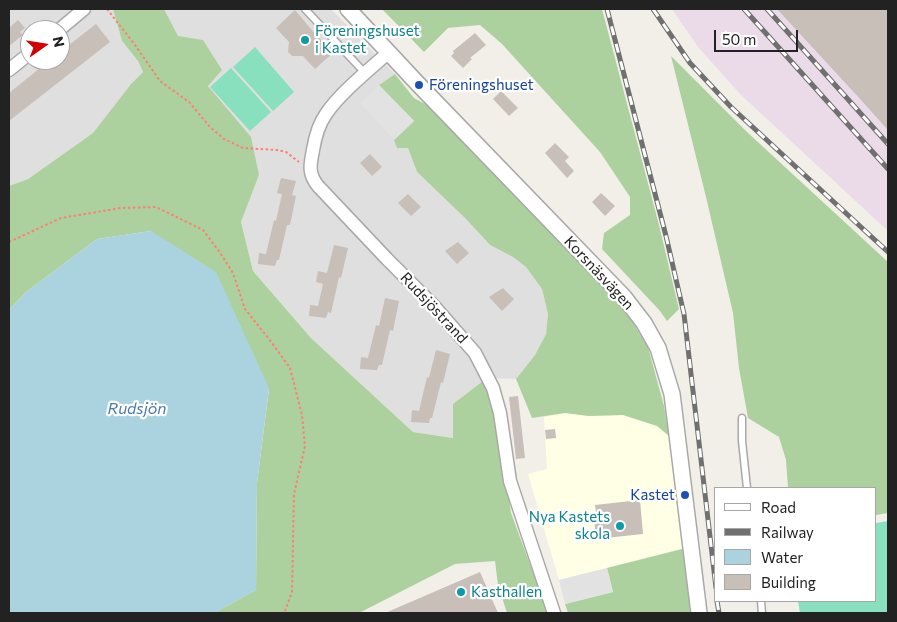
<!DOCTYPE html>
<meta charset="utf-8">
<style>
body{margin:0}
#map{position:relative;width:897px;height:622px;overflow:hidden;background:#f2efe9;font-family:Commissioner,sans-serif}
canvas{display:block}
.frame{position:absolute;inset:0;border:10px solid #222;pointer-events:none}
.legend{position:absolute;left:714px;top:487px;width:162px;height:115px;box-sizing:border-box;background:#fff;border:1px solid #a7a7a7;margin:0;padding:6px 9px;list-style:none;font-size:15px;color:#222}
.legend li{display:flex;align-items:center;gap:10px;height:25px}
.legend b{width:25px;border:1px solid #a7a7a7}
.north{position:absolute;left:20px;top:20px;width:50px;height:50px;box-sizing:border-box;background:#fff;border:1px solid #a7a7a7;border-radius:50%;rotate:77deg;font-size:14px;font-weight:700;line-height:20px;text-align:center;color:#222}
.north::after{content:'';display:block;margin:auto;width:18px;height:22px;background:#d40000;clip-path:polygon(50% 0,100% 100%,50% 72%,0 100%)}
.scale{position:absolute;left:714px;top:30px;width:84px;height:22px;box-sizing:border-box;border:2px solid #222;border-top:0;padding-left:6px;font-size:15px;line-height:18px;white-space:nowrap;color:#222;-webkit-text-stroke:4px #fff;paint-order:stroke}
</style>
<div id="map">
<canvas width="897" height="622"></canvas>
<div class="frame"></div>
<ul class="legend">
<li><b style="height:6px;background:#fff"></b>Road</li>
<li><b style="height:6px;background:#707070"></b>Railway</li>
<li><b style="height:14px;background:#aad3df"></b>Water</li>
<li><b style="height:14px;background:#c7bfb8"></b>Building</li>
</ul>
<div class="north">N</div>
<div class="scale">50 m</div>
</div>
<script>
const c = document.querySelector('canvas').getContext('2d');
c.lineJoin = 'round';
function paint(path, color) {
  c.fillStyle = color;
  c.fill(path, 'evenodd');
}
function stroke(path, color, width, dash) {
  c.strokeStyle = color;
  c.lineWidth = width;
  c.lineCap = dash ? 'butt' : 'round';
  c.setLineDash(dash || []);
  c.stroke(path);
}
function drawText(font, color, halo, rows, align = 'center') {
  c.font = font + ' Commissioner,sans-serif';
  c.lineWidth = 4.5;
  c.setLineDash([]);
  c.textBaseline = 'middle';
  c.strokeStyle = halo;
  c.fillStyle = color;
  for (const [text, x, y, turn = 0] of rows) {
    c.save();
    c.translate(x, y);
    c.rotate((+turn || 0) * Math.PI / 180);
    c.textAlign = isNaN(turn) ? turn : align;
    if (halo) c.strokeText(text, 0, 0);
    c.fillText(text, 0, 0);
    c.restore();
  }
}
const residential = new Path2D(`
 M9,9H113L122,41L138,61L143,72L131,84L93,133L28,179L9,186ZM30,30H60V60H30Z
 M164,9H331L395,74L380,84L414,121L408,148L417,172L465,218L490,245L513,257L526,267L542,289L548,314L546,334L535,355L516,379L487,378L453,438L413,432L311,338L253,271L241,222L259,175L213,93L178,37Z`);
const industrial = new Path2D(`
 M672,9H888V231L740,94L698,47Z`);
const education = new Path2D(`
 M565,413L589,416L623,415L657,426L669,436L674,445L686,548L559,580L528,474L547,469L544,417Z`);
const forest = new Path2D(`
 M113,9H164L178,36L203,40L222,70L208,86L251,137L259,175L241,222L253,271L311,338L413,432L453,438V404L487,378L496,408L511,513L548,613H507L498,585L495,561L455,564L359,613H214L256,590L257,483L269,389L151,231L97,239L26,292L9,310V186L28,179L93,133L131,84L143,72L138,61L122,41Z
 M382,9H602L659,225L679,309L667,321L660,311L602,249L604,233L630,215V197L600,152L502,44L480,25L448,28L424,52Z
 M671,56L747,132L888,262V513L876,515V488H788L786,460L779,437L748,418L739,368L733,313L706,197Z
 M395,74L414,98L427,105L438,115L627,313L648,347L664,406L669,436L657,426L623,415L589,416L565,413L532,418L516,379L535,355L546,334L548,314L542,289L526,267L513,257L490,245L465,218L417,172L408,148H397L394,140L414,121L379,85Z
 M686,548L690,613H568L565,604L613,592L607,568Z`);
const pitch = new Path2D(`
 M255,47L294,92L273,111L233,67Z
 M231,68L271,112L250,131L210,87Z
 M888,521V613H800L798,601H876V523Z`);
const parking = new Path2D(`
 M379,85L414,121L394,140L360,103Z
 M607,568L613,592L565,604L559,580Z`);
const water = new Path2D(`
 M151,231L216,272L269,388L257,483L256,590L214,613H9V310L26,292L97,239Z`);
const building = new Path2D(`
 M777,9H888V130L861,100Z
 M295,10L316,35L322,41L324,40L335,51L315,69L303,56H292L288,52L289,42L276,28Z
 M18,20L25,28L20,32L23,35L9,46V28Z
 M96,24L110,42L9,121V93L50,60H60V52Z
 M475,33L486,45L470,58L472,59L463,68L451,56L454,53L453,51Z
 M501,91L518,108L509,116L493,99Z
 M555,143L569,157L565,161L574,171L567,178L545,153Z
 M370,154L382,167L372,176L360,163Z
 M281,178L296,181L292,195L296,196L290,225H287L279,260H277L275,266L258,264L259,253L266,254L274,220L276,221L282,194L277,193Z
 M601,193L615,206L605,216L592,202Z
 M408,194L421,207L411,216L398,203Z
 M458,242L469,253L457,264L445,251Z
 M334,245L348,248L341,278L339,277L331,313L328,312L326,318L309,316L310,305L318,306L323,284L316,282L318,271L327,273Z
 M503,288L514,299L502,311L489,297Z
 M385,298L399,301L393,331L390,330L382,365H379L377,370L360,369L361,357L368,358L376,325L379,326Z
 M436,350L450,354L443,383L441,382L432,418H430L429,423L411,422L412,410L419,411L427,377L429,378Z
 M518,396L525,458L516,459L509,397Z
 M555,429L556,438L546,439L545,430Z
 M640,500L643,534L596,539L594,519H597L595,505Z
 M480,572L498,613H385Z`);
const path = new Path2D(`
 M107,9L135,45L160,81L189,102L210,127L224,139L243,148L277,150L286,152L299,162
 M9,242L61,218L121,208L156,207L203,230L221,254L233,273L245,309L272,343L290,368L302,415L305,446L294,494L292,592L285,611L282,613`);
const service = new Path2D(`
 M305,9L365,73
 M742,418V441L747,488
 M761,601L762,613`);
const minor = new Path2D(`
 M59,30L84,9
 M389,52C370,69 340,93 326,114C318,125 315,138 313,150C310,165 308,174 318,186L387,259L433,305L475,353L493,388L500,413L510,481L554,613
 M9,70L30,53`);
const tertiary = new Path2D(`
 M348,9L419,85L624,297L644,323L658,348L672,394L699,613`);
const rail = new Path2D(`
 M607,9L666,236L684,314L716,588
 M653,9L690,63L731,107L888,252
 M744,9L888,169
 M767,9L888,144
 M717,601L719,613`);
const markers = [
 [305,40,5,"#0f9aa8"],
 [419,85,5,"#1a4fb4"],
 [685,495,5,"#1a4fb4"],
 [620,526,5,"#0f9aa8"],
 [461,592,5,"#0f9aa8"]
];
const cultureNames = [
 ["Föreningshuset",315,31],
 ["i Kastet",315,48],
 ["Nya Kastets",610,517,"right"],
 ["skola",610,534,"right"],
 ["Kasthallen",471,592]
];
const transitNames = [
 ["Föreningshuset",429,85],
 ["Kastet",675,495,"right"]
];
const streetNames = [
 ["Korsnäsvägen",599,273,47],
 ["Rudsjöstrand",434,308,47]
];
const waterNames = [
 ["Rudsjön",137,409]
];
paint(residential, '#e0dfdf');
paint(industrial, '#ebdbe8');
paint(education, '#ffffe5');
paint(forest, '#add19e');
paint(pitch, '#88e0be');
paint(parking, '#e2e2e2');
paint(water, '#aad3df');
paint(building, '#c7bfb8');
stroke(service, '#a9a9a9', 9);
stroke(minor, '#a9a9a9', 15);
stroke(tertiary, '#a9a9a9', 18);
stroke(path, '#fa8072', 2, [2.5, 2.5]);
stroke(service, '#fff', 6);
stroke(minor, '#fff', 12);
stroke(tertiary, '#fff', 15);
stroke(rail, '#707070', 5);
stroke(rail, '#fff', 3, [9]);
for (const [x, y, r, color] of markers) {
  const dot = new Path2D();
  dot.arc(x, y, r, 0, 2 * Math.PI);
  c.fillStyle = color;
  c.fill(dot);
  stroke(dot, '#fff', 2);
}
drawText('15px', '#0d838f', '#fff', cultureNames, 'left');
drawText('15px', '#164399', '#fff', transitNames, 'left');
drawText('15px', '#222', '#fff', streetNames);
drawText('italic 16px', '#4a7aab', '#fff', waterNames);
</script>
